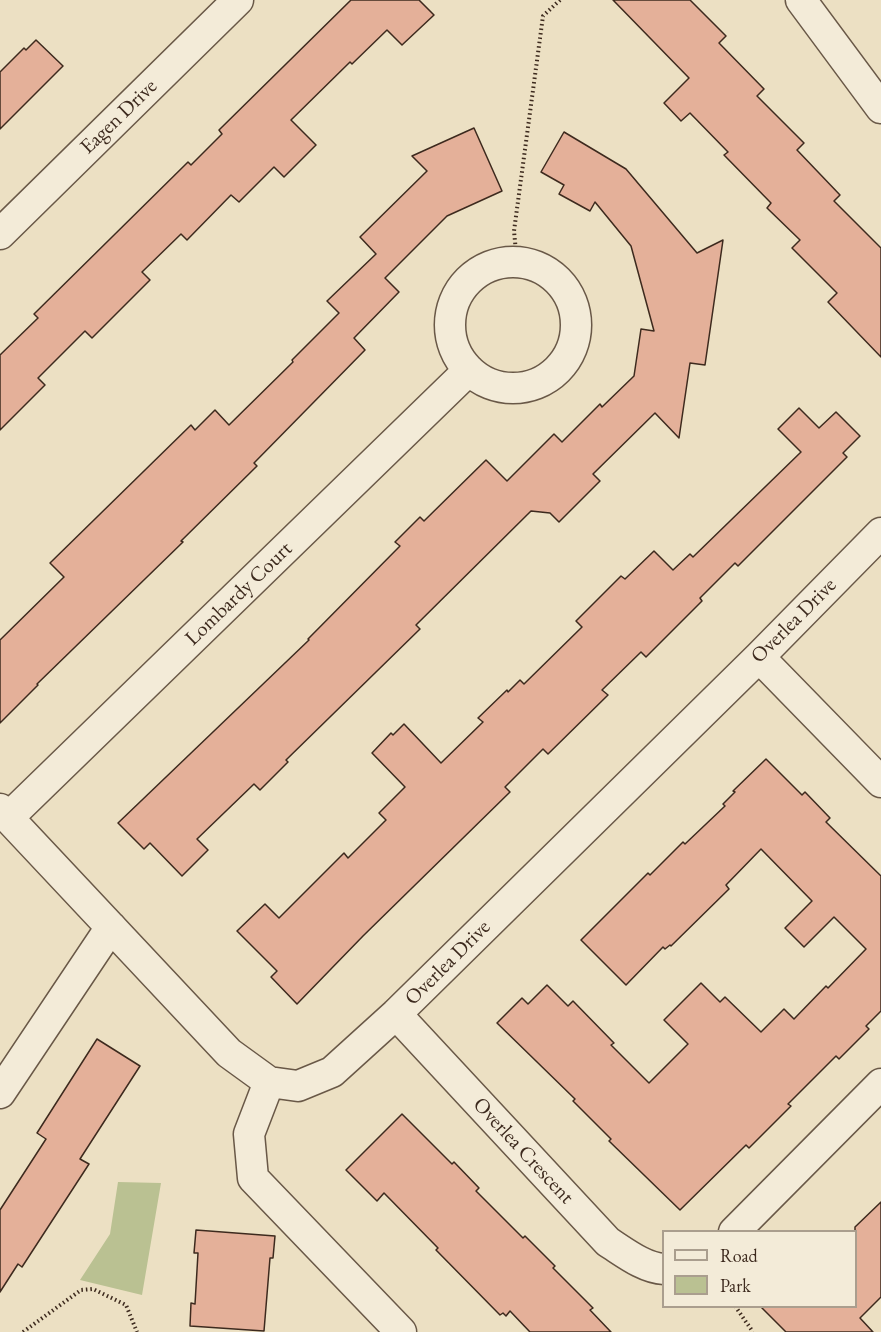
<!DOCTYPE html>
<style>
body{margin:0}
#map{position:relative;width:881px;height:1332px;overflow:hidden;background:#ece0c3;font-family:"EB Garamond",serif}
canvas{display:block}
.legend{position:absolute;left:662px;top:1230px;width:195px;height:78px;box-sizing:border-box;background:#f3ebd8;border:2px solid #aa9e8e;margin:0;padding:8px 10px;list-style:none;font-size:18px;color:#3d2a1e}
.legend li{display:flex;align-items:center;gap:12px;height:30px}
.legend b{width:30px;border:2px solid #aa9e8e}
</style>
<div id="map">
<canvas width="881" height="1332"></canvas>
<ul class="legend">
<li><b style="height:8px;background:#f3ebd8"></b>Road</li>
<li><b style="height:16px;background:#bac192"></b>Park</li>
</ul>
</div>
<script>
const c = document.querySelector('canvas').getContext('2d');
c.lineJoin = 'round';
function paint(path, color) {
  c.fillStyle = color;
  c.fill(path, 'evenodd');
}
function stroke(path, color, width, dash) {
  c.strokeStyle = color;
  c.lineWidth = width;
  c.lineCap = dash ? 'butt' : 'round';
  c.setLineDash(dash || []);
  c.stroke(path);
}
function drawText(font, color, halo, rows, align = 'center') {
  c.font = font + ' "EB Garamond",serif';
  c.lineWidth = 4.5;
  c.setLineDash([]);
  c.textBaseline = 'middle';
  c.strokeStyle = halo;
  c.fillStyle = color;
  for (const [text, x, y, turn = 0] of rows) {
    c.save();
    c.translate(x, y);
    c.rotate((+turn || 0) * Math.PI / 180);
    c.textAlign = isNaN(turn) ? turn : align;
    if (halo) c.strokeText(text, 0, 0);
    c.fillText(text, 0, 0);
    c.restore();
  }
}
const green = new Path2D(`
 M118,1182L161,1183L142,1295L80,1280L110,1234Z`);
const building = new Path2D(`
 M351,0H419L434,15L402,45L387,30L352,64L350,62L291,120L316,145L284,177L274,167L239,202L231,195L187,240L181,234L142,272L150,280L92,338L85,331L38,378L45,385L0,430V355L38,318L34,314L188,162L191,165L222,134L219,130Z
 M613,0H690L726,36L719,43L764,89L757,96L804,143L797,150L840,195L834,201L881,248V357L828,302L837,293L792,248L800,240L767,208L771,203L724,155L728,152L690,113L681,121L664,103L689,78Z
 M36,40L63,66L0,129V72L24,48L26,50Z
 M474,128L502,191L447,216L385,278L399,292L354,338L365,350L254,463L257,466L181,541L183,542L37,684L38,685L0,723V640L64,577L50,563L191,425L195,430L215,410L229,425L293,362L292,360L339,313L327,301L376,254L360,237L427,171L412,156Z
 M564,132L626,169L697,253L723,240L705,365L690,363L679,438L655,413L593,474L600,481L559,522L550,513L531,511L416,625L420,629L286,760L288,762L260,790L254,784L197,839L208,850L182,876L150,843L144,849L118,823L309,640L308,639L400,546L395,542L420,517L424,521L486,460L507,481L554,434L562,442L600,404L602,407L634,376L641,329L654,331L631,246L595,202L590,211L559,194L564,185L541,172Z
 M799,408L819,428L836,412L860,436L843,453L847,457L738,566L735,563L700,598L702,601L646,657L641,652L602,690L608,695L548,754L543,749L505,787L510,792L363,936L297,1004L271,977L277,971L237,931L265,904L279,918L344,853L348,858L386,820L379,813L405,787L372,753L391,733L393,735L404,724L441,763L483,722L478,718L507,690L508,692L520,680L524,684L582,627L576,621L621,576L625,579L654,551L673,570L690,554L693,557L801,452L778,429Z
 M766,759L802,795L805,792L830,818L826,822L881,876V1011L866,1026L869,1029L839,1059L836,1056L788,1104L791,1106L749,1148L746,1145L680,1210L609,1141L611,1139L573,1101L575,1099L497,1023L522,998L528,1004L547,985L568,1006L573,1001L614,1043L611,1045L649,1083L688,1044L664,1020L701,983L720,1002L725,997L761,1032L784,1009L794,1019L826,986L828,988L866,949L834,917L804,947L785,928L812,901L761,849L726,885L729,889L671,946L670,945L665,949L663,947L626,985L581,940L648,873L650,875L683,842L685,844L725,806L723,804L735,792L733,791Z
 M97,1039L140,1066L80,1159L89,1164L22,1267L18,1264L0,1292V1210L46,1139L37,1133Z
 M402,1114L452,1164L454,1162L479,1188L476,1191L523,1238L525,1236L555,1266L553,1268L593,1308L590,1310L611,1332H530L510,1311L506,1316L503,1313L500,1315L436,1250L438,1248L384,1193L377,1201L346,1170Z
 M881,1202V1297L860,1318L873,1332H786L760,1306H855V1227Z
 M196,1230L275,1236L273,1258H270L264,1331L190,1326L191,1303L195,1304L198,1253H194Z`);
const path = new Path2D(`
 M517,262L514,231L543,16L560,0
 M735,1306L753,1332
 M23,1332L81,1290L93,1289L126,1305L137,1332`);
const minor = new Path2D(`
 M801,0L881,108
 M0,234L238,0
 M450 325a63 63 0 1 1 126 0a63 63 0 1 1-126 0Z
 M759,657L881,782
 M0,809L229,1053L269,1082L298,1086L332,1072L396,1014L759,657L881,533
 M8,818L469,370
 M396,1014L608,1242C624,1252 644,1268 664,1269
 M269,1082L249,1134L253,1178L401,1332
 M0,1093L111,927
 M734,1232L881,1084`);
const streetNames = [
 ["Eagen Drive",119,117,-44],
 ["Lombardy Court",239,594,-44],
 ["Overlea Drive",794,621,-45],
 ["Overlea Drive",448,963,-45],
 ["Overlea Crescent",523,1151,47]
];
paint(green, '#bac192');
paint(building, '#e4b099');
stroke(building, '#3d2a1e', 1.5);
stroke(minor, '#695847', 33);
stroke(path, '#3d2a1e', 4, [1.5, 3]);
stroke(minor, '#f3ebd8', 30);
drawText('21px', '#3d2a1e', '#f3ebd8', streetNames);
</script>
